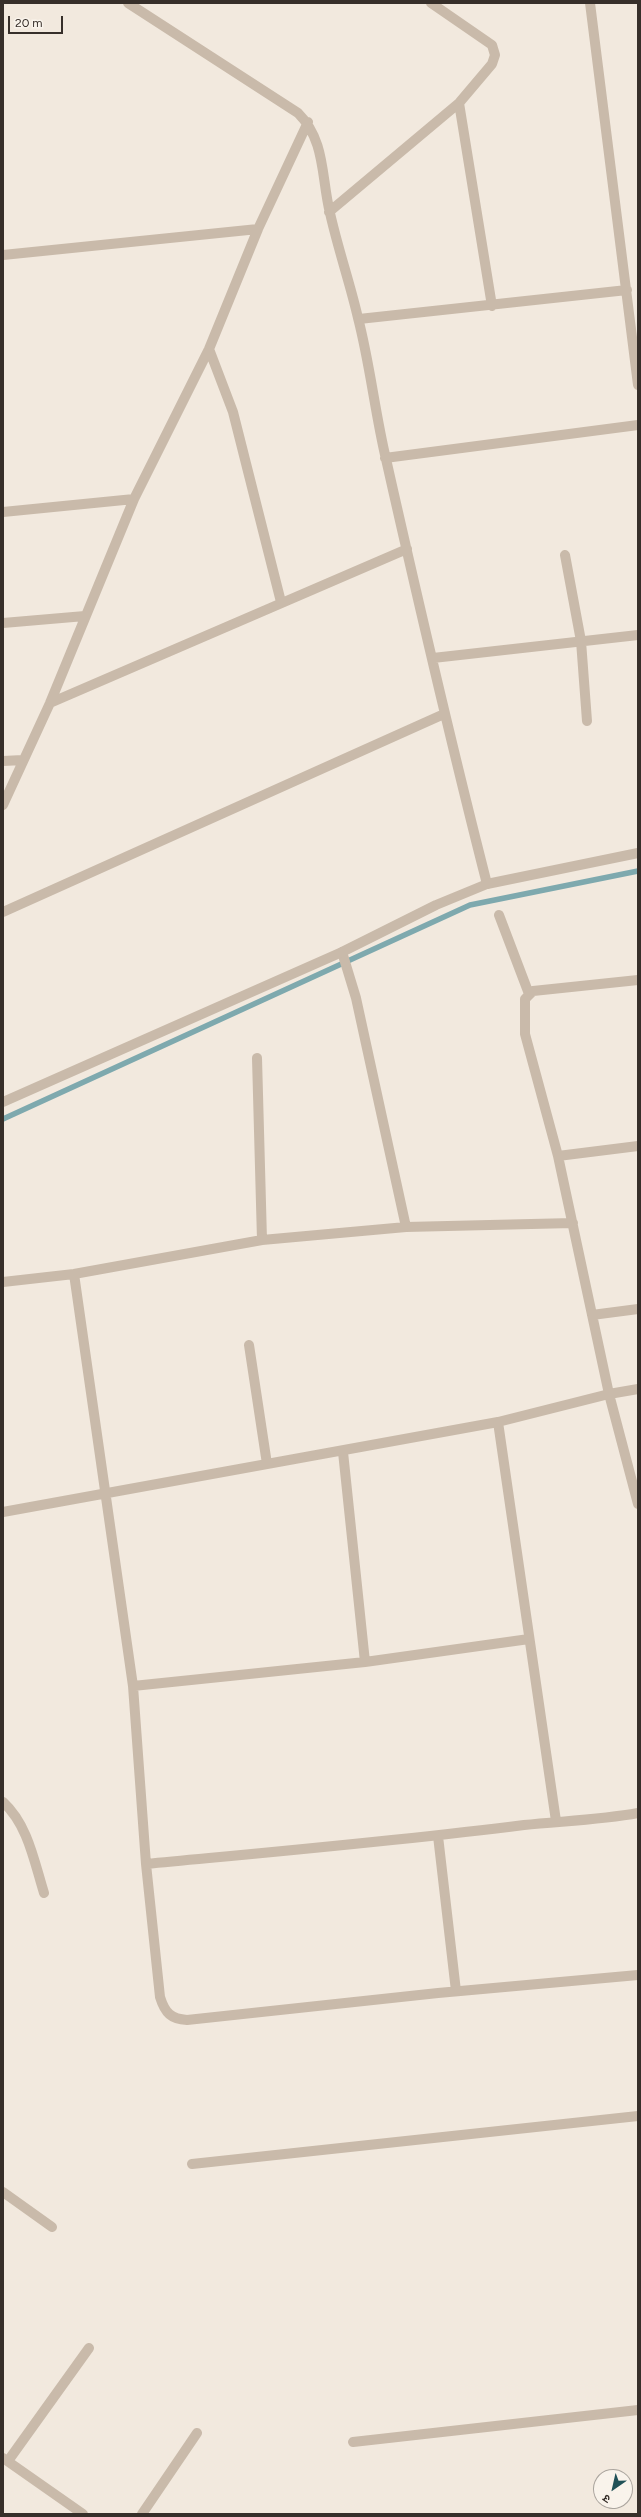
<!DOCTYPE html>
<meta charset="utf-8">
<style>
body{margin:0}
#map{position:relative;width:641px;height:2517px;overflow:hidden;background:#f2e9de;font-family:Figtree,"Noto Sans Devanagari",sans-serif}
canvas{display:block}
.frame{position:absolute;inset:0;border:4px solid #372f2a;pointer-events:none}
.north{position:absolute;left:593px;top:2469px;width:40px;height:40px;box-sizing:border-box;background:#f9f3eb;border:1px solid #aba59e;border-radius:50%;rotate:214deg;font-size:11px;font-weight:700;line-height:16px;text-align:center;color:#372f2a}
.north::after{content:'';display:block;margin:auto;width:14px;height:18px;background:#215157;clip-path:polygon(50% 0,100% 100%,50% 72%,0 100%)}
.scale{position:absolute;left:8px;top:16px;width:55px;height:18px;box-sizing:border-box;border:2px solid #372f2a;border-top:0;padding-left:5px;font-size:12px;line-height:14px;white-space:nowrap;color:#372f2a;-webkit-text-stroke:3px #f9f3eb;paint-order:stroke}
</style>
<div id="map">
<canvas width="641" height="2517"></canvas>
<div class="frame"></div>
<div class="north">उ</div>
<div class="scale">20 m</div>
</div>
<script>
const c = document.querySelector('canvas').getContext('2d');
c.lineJoin = 'round';
function stroke(path, color, width, dash) {
  c.strokeStyle = color;
  c.lineWidth = width;
  c.lineCap = dash ? 'butt' : 'round';
  c.setLineDash(dash || []);
  c.stroke(path);
}
const stream = new Path2D(`
 M3,1119L470,905L638,871`);
const minor = new Path2D(`
 M128,3L298,113C326,141 321,177 330,213C338,249 350,283 358,318C370,364 375,413 386,459C418,601 451,743 487,884
 M590,3L638,385
 M459,103L492,306
 M329,212L459,103L492,64L495,55L492,45L431,3
 M3,255L258,229
 M359,319L627,290
 M209,349L233,412L281,602
 M385,458L638,425
 M3,512L134,499
 M565,555L581,641L587,721
 M3,623L85,616
 M433,658L638,635
 M50,703L407,549
 M3,761L23,760
 M3,805L50,703L134,499L209,349L258,229L308,122
 M3,912L444,714
 M499,915L529,994
 M342,952L356,998L406,1227
 M638,980L533,991L525,999V1034L558,1156L609,1394L638,1504
 M257,1058L262,1240
 M558,1156L638,1146
 M74,1274L133,1686L146,1864L160,1997C165,2013 171,2019 187,2020L438,1993L638,1975
 M3,1282L74,1274L262,1240L406,1227L573,1223
 M592,1315L638,1309
 M249,1345L267,1464
 M498,1422L556,1821
 M343,1452L365,1662
 M3,1512L498,1422L609,1394L638,1389
 M133,1686L365,1662L529,1639
 M3,1802C28,1825 34,1861 44,1893
 M438,1836L456,1991
 M146,1864C272,1852 398,1841 524,1825C562,1821 600,1820 638,1813
 M192,2164L638,2116
 M3,2192L52,2227
 M353,2442L638,2410
 M3,2458L83,2514
 M8,2461L89,2348
 M142,2514L197,2433`);
const tertiary = new Path2D(`
 M3,1102L342,952L436,905L487,884L638,853`);
stroke(stream, '#7ea9ae', 5.5);
stroke(minor, '#c9baaa', 10);
stroke(tertiary, '#c9baaa', 10);
</script>
